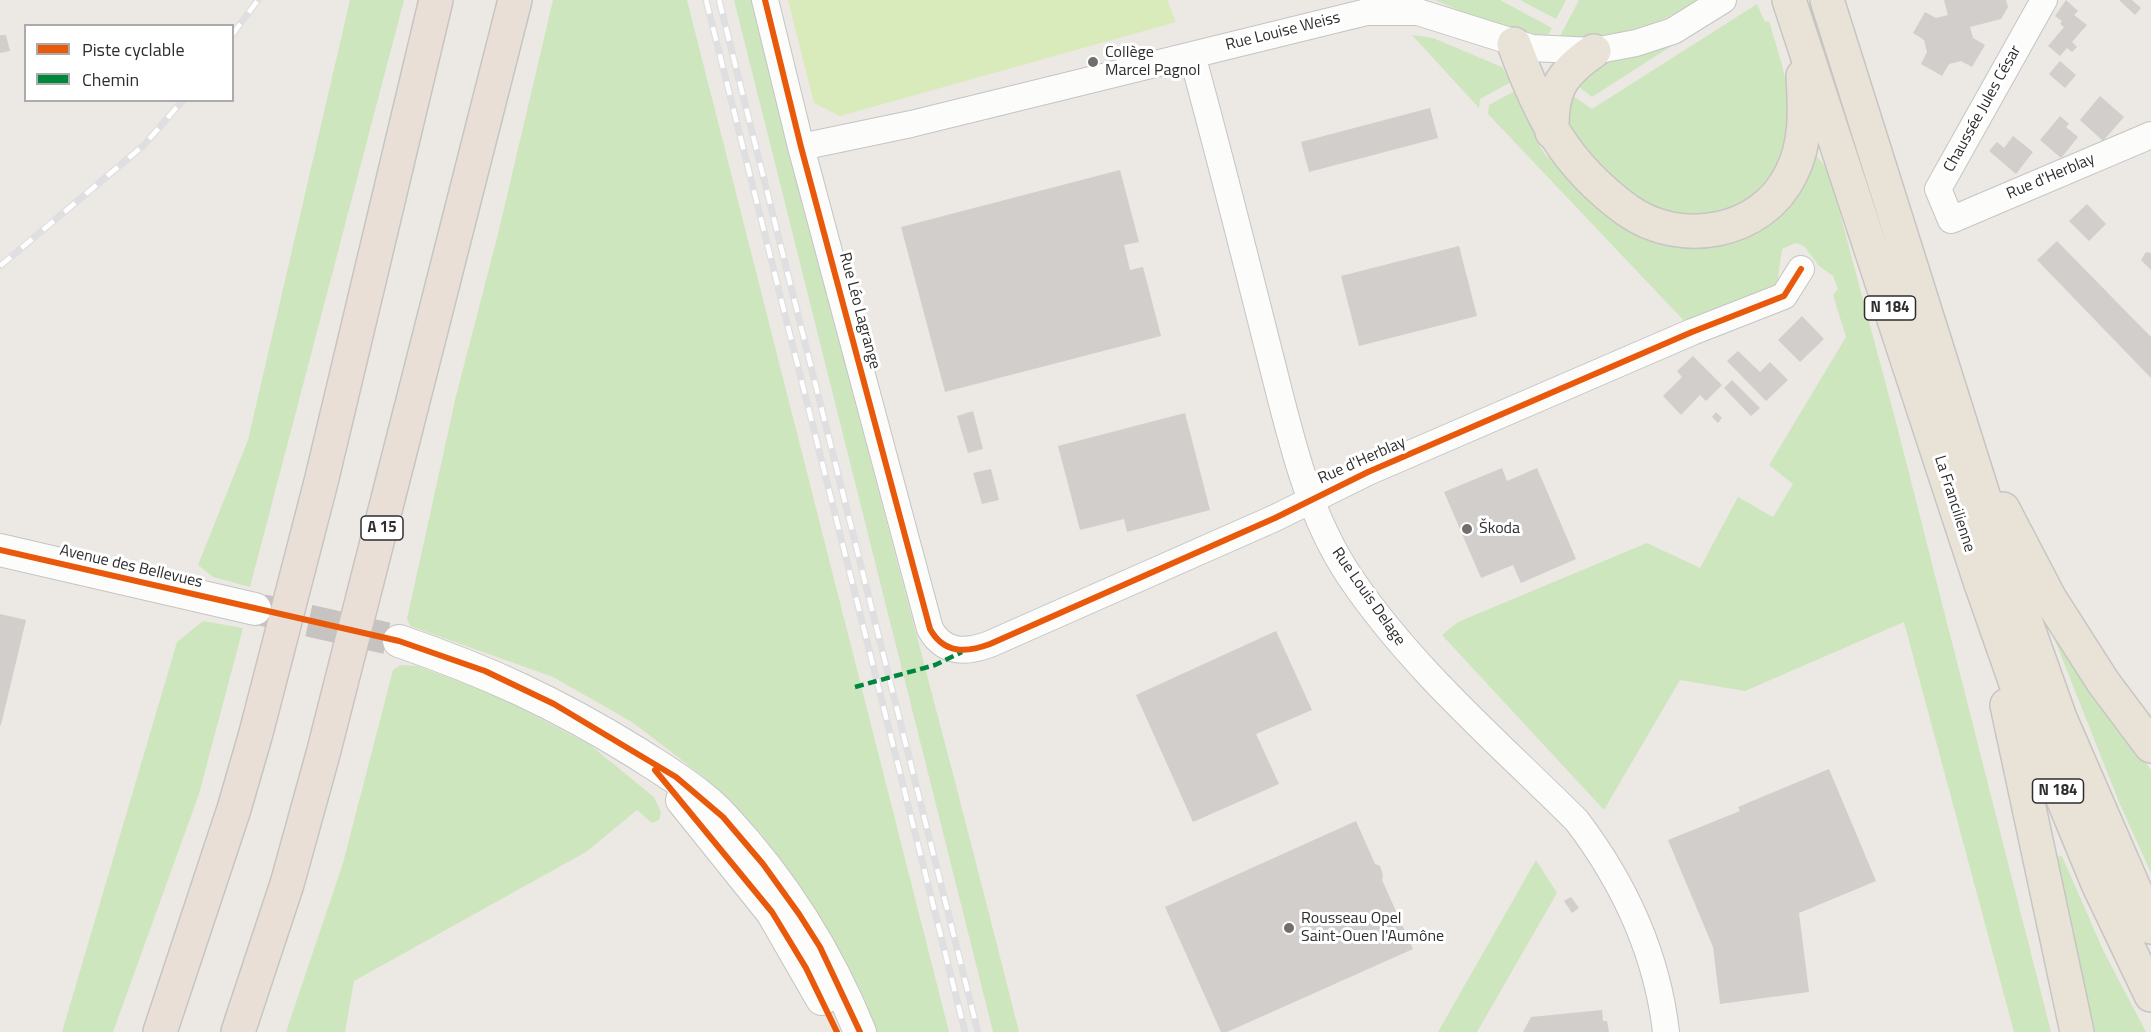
<!DOCTYPE html>
<meta charset="utf-8">
<style>
body{margin:0}
#map{position:relative;width:2151px;height:1032px;overflow:hidden;background:#ece8e4;font-family:"Titillium Web",sans-serif}
canvas{display:block}
.legend{position:absolute;left:24px;top:24px;width:210px;height:78px;box-sizing:border-box;background:#fff;border:2px solid #ababab;margin:0;padding:8px 10px;list-style:none;font-size:18px;color:#2e2e2e}
.legend li{display:flex;align-items:center;gap:12px;height:30px}
.legend b{width:30px;border:2px solid #ababab}
</style>
<div id="map">
<canvas width="2151" height="1032"></canvas>
<ul class="legend">
<li><b style="height:8px;background:#e8590c"></b>Piste cyclable</li>
<li><b style="height:8px;background:#00873e"></b>Chemin</li>
</ul>
</div>
<script>
const c = document.querySelector('canvas').getContext('2d');
c.lineJoin = 'round';
function paint(path, color) {
  c.fillStyle = color;
  c.fill(path, 'evenodd');
}
function stroke(path, color, width, dash) {
  c.strokeStyle = color;
  c.lineWidth = width;
  c.lineCap = dash ? 'butt' : 'round';
  c.setLineDash(dash || []);
  c.stroke(path);
}
function drawText(font, color, halo, rows, align = 'center') {
  c.font = font + ' "Titillium Web",sans-serif';
  c.lineWidth = 6;
  c.setLineDash([]);
  c.textBaseline = 'middle';
  c.strokeStyle = halo;
  c.fillStyle = color;
  for (const [text, x, y, turn = 0] of rows) {
    c.save();
    c.translate(x, y);
    c.rotate((+turn || 0) * Math.PI / 180);
    c.textAlign = isNaN(turn) ? turn : align;
    if (halo) c.strokeText(text, 0, 0);
    c.fillText(text, 0, 0);
    c.restore();
  }
}
const green = new Path2D(`
 M350,0H404L250,587L213,577L198,565L248,440Z
 M553,0H687L949,1032H877L860,989L804,894L761,833L704,777L632,722L553,677L410,626L407,619L456,396L498,234Z
 M734,0H752C837,345 933,687 1019,1032H993Z
 M1435,0H1500L1552,28L1546,38L1489,24Z
 M1520,0H1566L1556,19Z
 M1579,0H1699C1651,30 1615,37 1559,38Z
 M1757,4L1765,22L1769,21C1778,52 1789,82 1790,114C1792,176 1740,224 1678,216C1643,211 1564,145 1561,109C1561,104 1565,96 1566,91L1592,109Z
 M1412,35L1433,38L1502,67L1511,82L1480,99L1479,108Z
 M1687,36L1592,97L1573,82L1596,63L1656,50Z
 M1522,87L1538,135L1537,141L1546,156L1699,246L1812,151L1828,169L1897,426L2051,1032H2014L1904,622L1745,691L1680,680L1604,810L1442,635L1458,622L1647,543L1700,568L1738,497L1773,517L1793,484L1769,465L1846,337L1833,295L1838,289L1833,276L1819,266L1804,246L1796,243L1782,249L1777,284L1771,290L1687,324L1488,114L1489,105Z
 M203,621L243,628L199,794L113,1032H62L177,642Z
 M2055,630L2151,770V873L2119,802L2052,633Z
 M400,665L417,666L496,695L590,745L654,797L661,812L659,820L652,823L637,810L586,852L354,981L345,1032H286L343,863L393,670Z
 M2062,856L2103,950L2146,1032H2092L2054,857Z
 M1536,860L1557,893L1477,1032H1438Z`);
const pitch = new Path2D(`
 M788,0H1167L1176,22L840,116L814,103Z`);
const building = new Path2D(`
 M1944,0H2006L2008,7L2001,19L1970,27L1973,38L1985,45L1972,67L1961,61L1949,64L1942,76L1921,64L1927,52L1924,40L1913,33L1925,12L1936,18L1948,15Z
 M2066,0L2078,11L2074,15L2087,25L2072,42L2077,47L2072,52L2067,48L2060,56L2048,46L2064,27L2060,24L2062,21L2055,16Z
 M2119,0H2132L2141,8L2135,15Z
 M0,35H6L10,51L0,53Z
 M2060,61L2076,75L2065,88L2049,74Z
 M2100,96L2124,117L2103,141L2080,120Z
 M1430,108L1438,138L1309,172L1301,142Z
 M2060,116L2069,124L2066,127L2078,137L2061,158L2040,140Z
 M2013,136L2033,152L2016,174L1989,151L1997,142L2004,148Z
 M1120,170L1139,242L1124,245L1130,270L1143,267L1161,336L945,392L901,227Z
 M2087,204L2106,224L2089,241L2069,221Z
 M2057,241L2151,337V378L2037,260Z
 M1459,246L1477,316L1359,346L1341,276Z
 M2146,252L2151,253V270L2141,260Z
 M1802,316L1824,339L1800,362L1778,340Z
 M1738,351L1760,372L1770,362L1788,380L1766,401L1727,361Z
 M1693,356L1722,385L1706,401L1700,395L1681,415L1663,396L1682,377L1677,371Z
 M1732,380L1760,408L1751,416L1724,388Z
 M973,411L983,449L968,453L957,416Z
 M1716,412L1722,418L1718,423L1712,417Z
 M1185,413L1210,510L1127,532L1124,519L1080,530L1058,446Z
 M1502,468L1507,481L1537,468L1576,559L1521,583L1513,565L1481,578L1444,492Z
 M991,469L999,500L982,504L973,473Z
 M0,614L26,620L1,725H0Z
 M1276,631L1312,710L1256,734L1279,784L1193,822L1136,695Z
 M1829,769L1876,881L1799,913L1809,992L1720,1004L1713,947L1668,840L1740,811L1738,807Z
 M1356,821L1375,864L1380,866L1383,875L1382,880L1413,949L1227,1032H1221L1165,907Z
 M1571,897L1579,908L1572,913L1564,901Z
 M1602,1010L1603,1021H1607L1609,1032H1523L1531,1017Z`);
const tertiaryTunnel = new Path2D(`
 M262,610L399,641`);
const minor = new Path2D(`
 M765,0L801,147L930,629C944,654 966,653 990,644L1275,518L1368,472L1692,332L1784,296L1801,269
 M2044,0L1938,189L1951,220L2151,135
 M1192,55C1219,153 1244,253 1269,352C1289,429 1305,510 1350,577C1412,669 1499,743 1577,821C1624,883 1657,954 1666,1032
 M801,147L911,124L1367,12H1418L1532,48L1594,51L1636,43L1673,31L1723,0`);
const tertiary = new Path2D(`
 M0,550L255,609
 M399,641C489,672 556,703 637,753C668,773 699,791 724,818C782,880 828,953 860,1032
 M682,800L772,912L822,999`);
const trunk = new Path2D(`
 M1789,0L1980,581L2020,695L2099,886L2151,995
 M1827,0L2003,558L2060,718L2151,927
 M1514,44C1540,115 1564,164 1627,210C1680,248 1762,234 1791,174C1807,143 1805,109 1803,76
 M1552,132C1551,91 1560,74 1594,51
 M2003,509L2050,599L2103,682L2151,746
 M2007,705L2077,1032`);
const motorway = new Path2D(`
 M160,1032L234,809L256,733L321,482L436,0
 M238,1032L287,884L323,754L515,0`);
const rail = new Path2D(`
 M706,0L965,1032
 M719,0L978,1032
 M232,35L258,0
 M0,266L144,145L183,100`);
const quiet = new Path2D(`
 M855,687L935,665L962,652`);
const cycleway = new Path2D(`
 M765,0L801,147L930,629C944,654 966,653 990,644L1275,518L1368,472L1692,332L1784,296L1801,269
 M0,550L399,641L485,671L554,704L676,777L723,817L763,864L799,914L820,947L860,1032
 M655,770L772,912L806,968L837,1032`);
const markers = [
 [1093,62,6,"#706f6e"],
 [1467,529,6,"#706f6e"],
 [1289,928,6,"#706f6e"]
];
const shields = [
 [1890,308,51],
 [382,528,42],
 [2058,791,51]
];
const shieldNames = [
 ["N 184",1890,308],
 ["A 15",382,528],
 ["N 184",2058,791]
];
const streetNames = [
 ["Rue Louise Weiss",1283,32,-14],
 ["Chaussée Jules César",1983,109,-61],
 ["Rue d'Herblay",2051,177,-23],
 ["Rue Léo Lagrange",859,311,75],
 ["Rue d'Herblay",1362,461,-24],
 ["La Francilienne",1954,504,72],
 ["Avenue des Bellevues",131,567,13],
 ["Rue Louis Delage",1368,597,55]
];
const poiNames = [
 ["Collège",1105,53],
 ["Marcel Pagnol",1105,71],
 ["Škoda",1479,529],
 ["Rousseau Opel",1301,919],
 ["Saint-Ouen l'Aumône",1301,937]
];
paint(green, '#cee6be');
paint(pitch, '#d9eabb');
paint(building, '#d1cecb');
stroke(tertiaryTunnel, '#c6c3c0', 32, [32, 16]);
stroke(minor, '#c5c4c5', 28);
stroke(tertiary, '#c5c4c5', 34);
stroke(trunk, '#c6c5c4', 36);
stroke(motorway, '#c6c5c4', 36);
stroke(minor, '#fcfcfb', 26);
stroke(tertiary, '#fcfcfb', 32);
stroke(trunk, '#e9e2d6', 33);
stroke(motorway, '#eadfd6', 33);
stroke(rail, '#dfdfe1', 7);
stroke(rail, '#fff', 4.5, [14]);
stroke(quiet, '#00873e', 4.5, [9, 4.5]);
stroke(cycleway, '#e8590c', 6);
for (const [x, y, r, color] of markers) {
  const dot = new Path2D();
  dot.arc(x, y, r, 0, 2 * Math.PI);
  c.fillStyle = color;
  c.fill(dot);
  stroke(dot, '#fff', 2);
}
for (const [x, y, w] of shields) {
  const box = new Path2D();
  box.roundRect(x - w / 2, y - 12, w, 24, 4.5);
  c.fillStyle = '#fff';
  c.fill(box);
  stroke(box, '#2e2e2e', 1.5);
}
drawText('bold 15px', '#2e2e2e', null, shieldNames);
drawText('16px', '#2e2e2e', '#fff', streetNames);
drawText('16px', '#2e2e2e', '#fff', poiNames, 'left');
</script>
